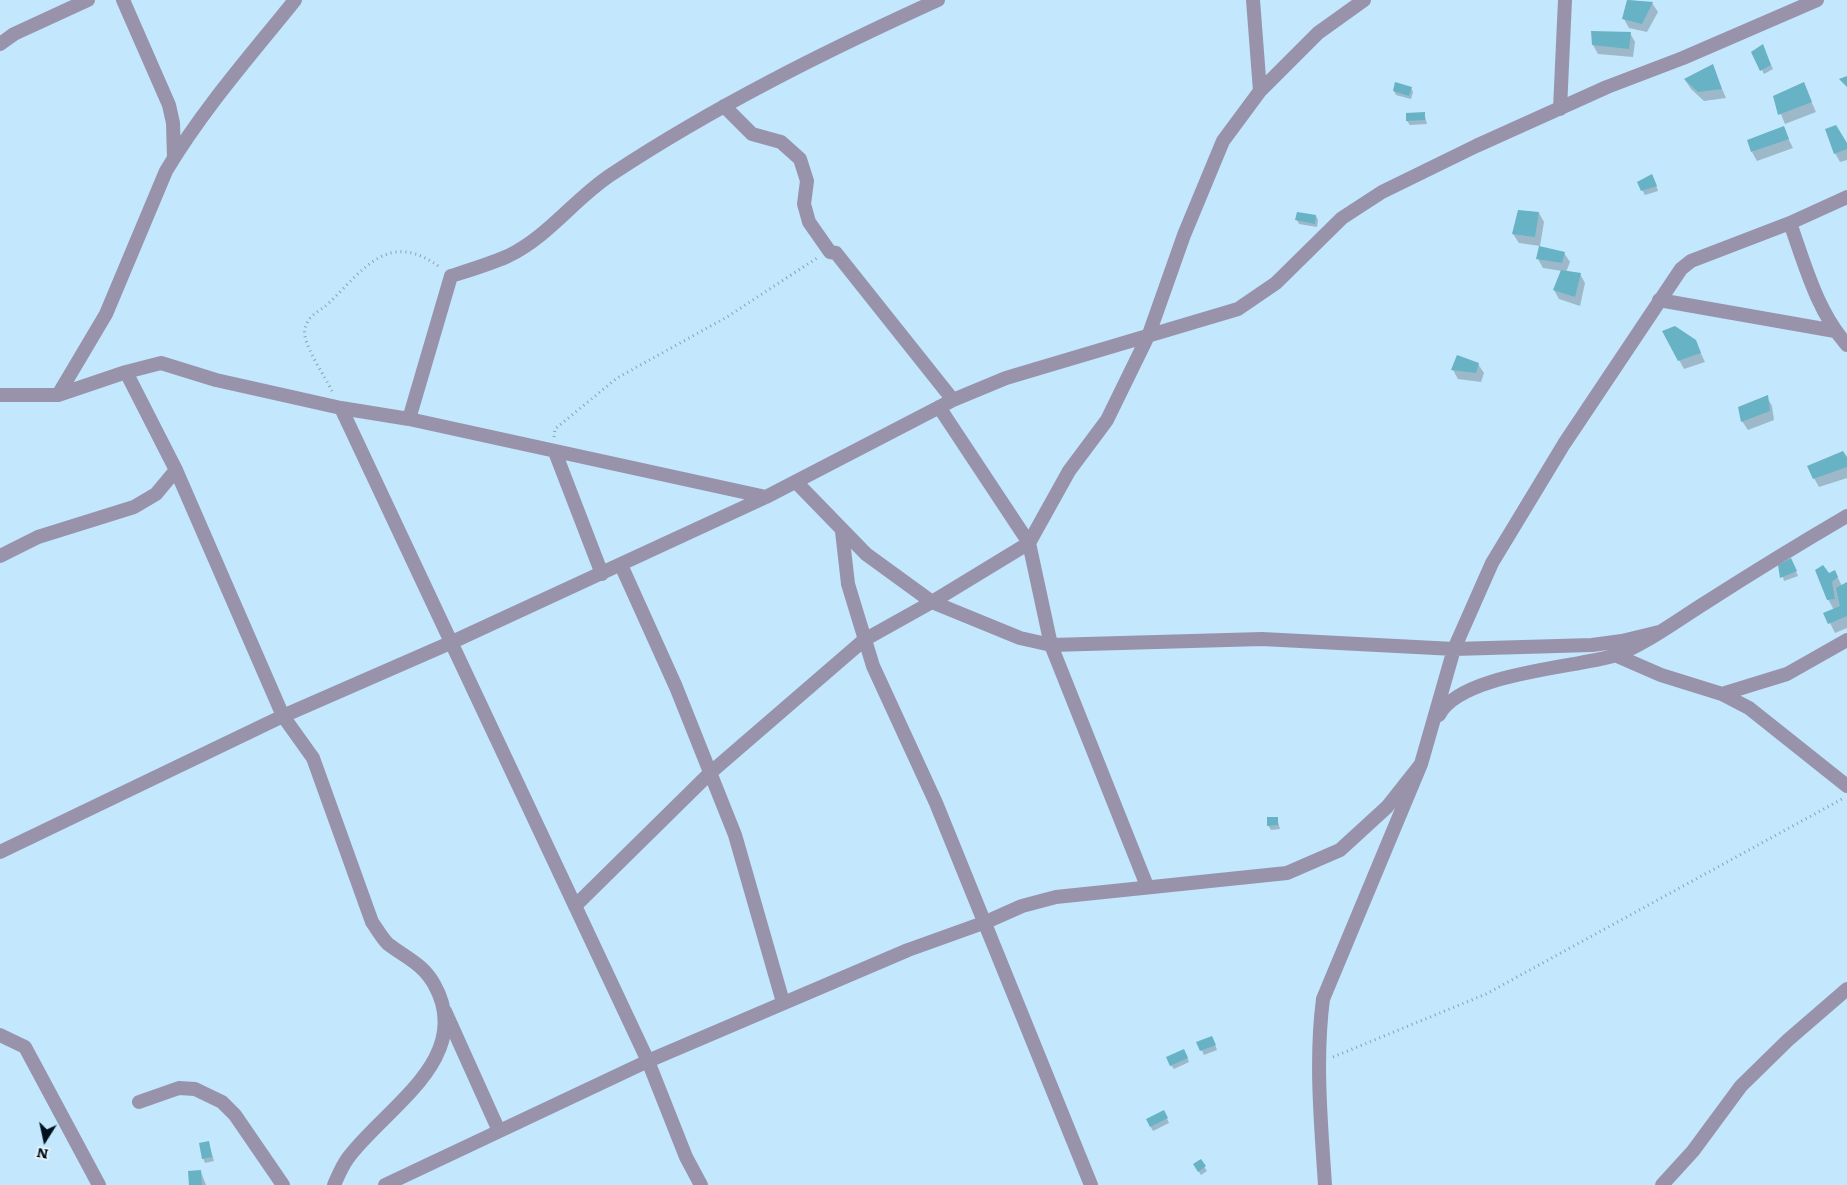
<!DOCTYPE html>
<style>
body{margin:0}
#map{position:relative;width:1847px;height:1185px;overflow:hidden;background:#c3e7fc;font-family:Literata,serif}
canvas{display:block}
.north{position:absolute;left:20px;top:1115px;width:50px;height:50px;-webkit-text-stroke:4px #e4f0f7;paint-order:stroke;rotate:190deg;font-size:14px;font-weight:700;line-height:20px;text-align:center;color:#00101c}
.north::after{content:'';display:block;margin:auto;width:18px;height:22px;background:#00101c;clip-path:polygon(50% 0,100% 100%,50% 72%,0 100%)}
</style>
<div id="map">
<canvas width="1847" height="1185"></canvas>
<div class="north">N</div>
</div>
<script>
const c = document.querySelector('canvas').getContext('2d');
c.lineJoin = 'round';
function paint(path, color) {
  c.fillStyle = color;
  c.fill(path, 'evenodd');
}
function stroke(path, color, width, dash) {
  c.strokeStyle = color;
  c.lineWidth = width;
  c.lineCap = dash ? 'butt' : 'round';
  c.setLineDash(dash || []);
  c.stroke(path);
}
const shadow = new Path2D(`
 M1629,0L1652,3L1658,12L1647,32L1629,28L1624,19Z
 M1630,33L1635,42L1633,57L1598,54L1593,45Z
 M1764,50L1773,69L1764,74L1753,52Z
 M1712,66L1726,98L1704,101L1691,89L1685,80Z
 M1803,83L1816,112L1785,124L1774,97Z
 M1411,88L1413,92L1411,99L1396,95L1394,91Z
 M1424,113L1427,124L1410,125L1407,121Z
 M1783,128L1793,148L1757,161L1752,152Z
 M1847,146V160L1840,162L1835,153Z
 M1654,179L1658,191L1645,195L1638,182Z
 M1539,213L1544,222L1540,246L1519,243L1513,234Z
 M1316,216L1318,220L1317,227L1299,224L1297,220Z
 M1564,253L1570,262L1566,272L1580,274L1585,283L1580,306L1559,299L1554,290L1562,271L1543,268L1538,259Z
 M1664,332L1695,341L1705,362L1684,369Z
 M1478,364L1484,373L1481,382L1458,379L1453,370Z
 M1767,397L1772,406L1774,420L1748,430L1742,421Z
 M1847,460V478L1819,487L1814,478Z
 M1793,564L1798,576L1784,581L1780,566Z
 M1835,572L1842,586L1847,583V628L1835,633L1825,613L1834,610L1828,599V574Z
 M1277,818L1280,829L1271,830L1268,825Z
 M1198,1042H1214L1217,1050L1204,1055Z
 M1186,1054L1189,1062L1174,1069L1171,1065Z
 M1164,1112L1169,1123L1153,1131L1147,1120Z
 M209,1143L214,1161L205,1163L203,1158Z
 M1200,1160L1207,1171L1201,1175L1194,1164Z
 M201,1172L206,1185H191Z`);
const building = new Path2D(`
 M1627,0L1653,2L1642,24L1622,19Z
 M1591,31L1631,32L1629,49L1592,45Z
 M1763,44L1771,65L1760,71L1751,52Z
 M1713,64L1722,89L1698,92L1684,79Z
 M1847,76V87L1839,79Z
 M1395,82L1412,87L1409,96L1393,91Z
 M1804,82L1812,102L1778,115L1773,96Z
 M1425,112V120L1406,121V113Z
 M1836,125L1847,143V149L1834,154L1825,129Z
 M1784,126L1789,139L1751,152L1747,140Z
 M1652,174L1657,186L1641,191L1637,182Z
 M1518,210L1539,212L1535,237L1512,234Z
 M1297,212L1316,215L1315,224L1295,220Z
 M1539,246L1565,252L1562,263L1536,259Z
 M1561,270L1581,273L1575,297L1553,290Z
 M1675,326L1696,340L1701,353L1678,361L1662,331Z
 M1457,355L1479,363L1476,373L1451,370Z
 M1768,395L1770,411L1741,422L1738,407Z
 M1843,451L1847,457V467L1813,479L1807,466Z
 M1791,558L1797,571L1780,578L1778,565Z
 M1823,565L1829,573L1835,570L1838,577L1832,582L1835,599L1827,600L1815,570Z
 M1847,582V616L1828,624L1823,613L1840,606L1836,588Z
 M1267,817H1278V825L1267,826Z
 M1212,1036L1216,1045L1200,1051L1196,1042Z
 M1184,1049L1188,1058L1170,1066L1166,1057Z
 M1164,1110L1168,1118L1150,1127L1146,1119Z
 M209,1141L212,1157L202,1159L199,1143Z
 M1201,1159L1206,1166L1198,1172L1193,1164Z
 M201,1170L202,1185H189L188,1171Z`);
const path = new Path2D(`
 M332,391C326,378 301,342 305,329C308,314 320,312 330,302C365,268 389,229 441,268
 M554,437L555,429L617,378L727,317L817,258
 M1333,1057L1486,994L1842,799`);
const minor = new Path2D(`
 M123,0L169,105L173,123L174,158
 M1253,0L1260,91
 M0,44L14,34L88,0
 M724,106L752,134L781,142L800,159L807,181L804,204L809,222L830,252L836,253L953,400
 M1560,109L1565,0
 M1790,223C1805,265 1817,311 1847,345
 M1659,300L1835,331
 M126,372L176,470L283,716L313,758L372,922C377,929 382,938 388,944C405,957 423,964 434,984C476,1058 385,1108 348,1158C342,1166 338,1176 334,1185
 M0,395H58L126,372L161,363L216,380L341,408L409,419L766,497
 M58,395L106,314L166,171C203,109 250,56 295,0
 M939,407L1029,543L1051,645L1147,886
 M341,408L648,1061L908,950L986,922L1022,906L1056,897L1287,873L1340,850L1387,807L1421,764
 M409,419L451,276C470,270 490,264 508,256C548,237 575,198 612,174C715,106 826,51 938,0
 M555,452L602,574
 M796,482L866,554L932,602L1020,638L1051,645L1262,639L1454,649L1592,645L1622,641L1659,632
 M842,531L848,584L873,666L936,803L1091,1185
 M0,556L38,537L134,507L156,494L176,470
 M621,565L676,687L735,835L783,1002
 M1615,655L1661,675L1722,694L1749,708L1847,786
 M1722,694L1787,674L1847,640
 M1439,715C1460,674 1571,668 1613,656C1640,648 1681,618 1705,603C1752,573 1799,544 1847,516
 M0,852L283,716L450,643L766,497L953,400L1006,378L1238,309L1276,283L1342,218L1382,192L1476,146L1607,87L1683,58L1817,0
 M575,906L710,773L864,640L932,602L1029,543L1069,471L1107,420L1149,334L1184,235L1223,141L1260,91L1318,33L1364,0
 M445,1011L499,1131
 M0,1035L25,1047L99,1185
 M139,1102L179,1088L195,1089L222,1102L235,1115L283,1185
 M385,1185L648,1061L686,1157L701,1185
 M1325,1185C1321,1124 1315,1060 1323,999L1421,764L1454,649L1492,563L1564,444L1681,269L1691,261L1790,223L1847,197
 M1662,1185L1693,1151L1741,1086L1788,1040L1847,989`);
paint(shadow, '#0003');
paint(building, '#67b2c4');
stroke(path, '#86a4b6', 3, [1, 4]);
stroke(minor, '#9893ab', 14);
</script>
